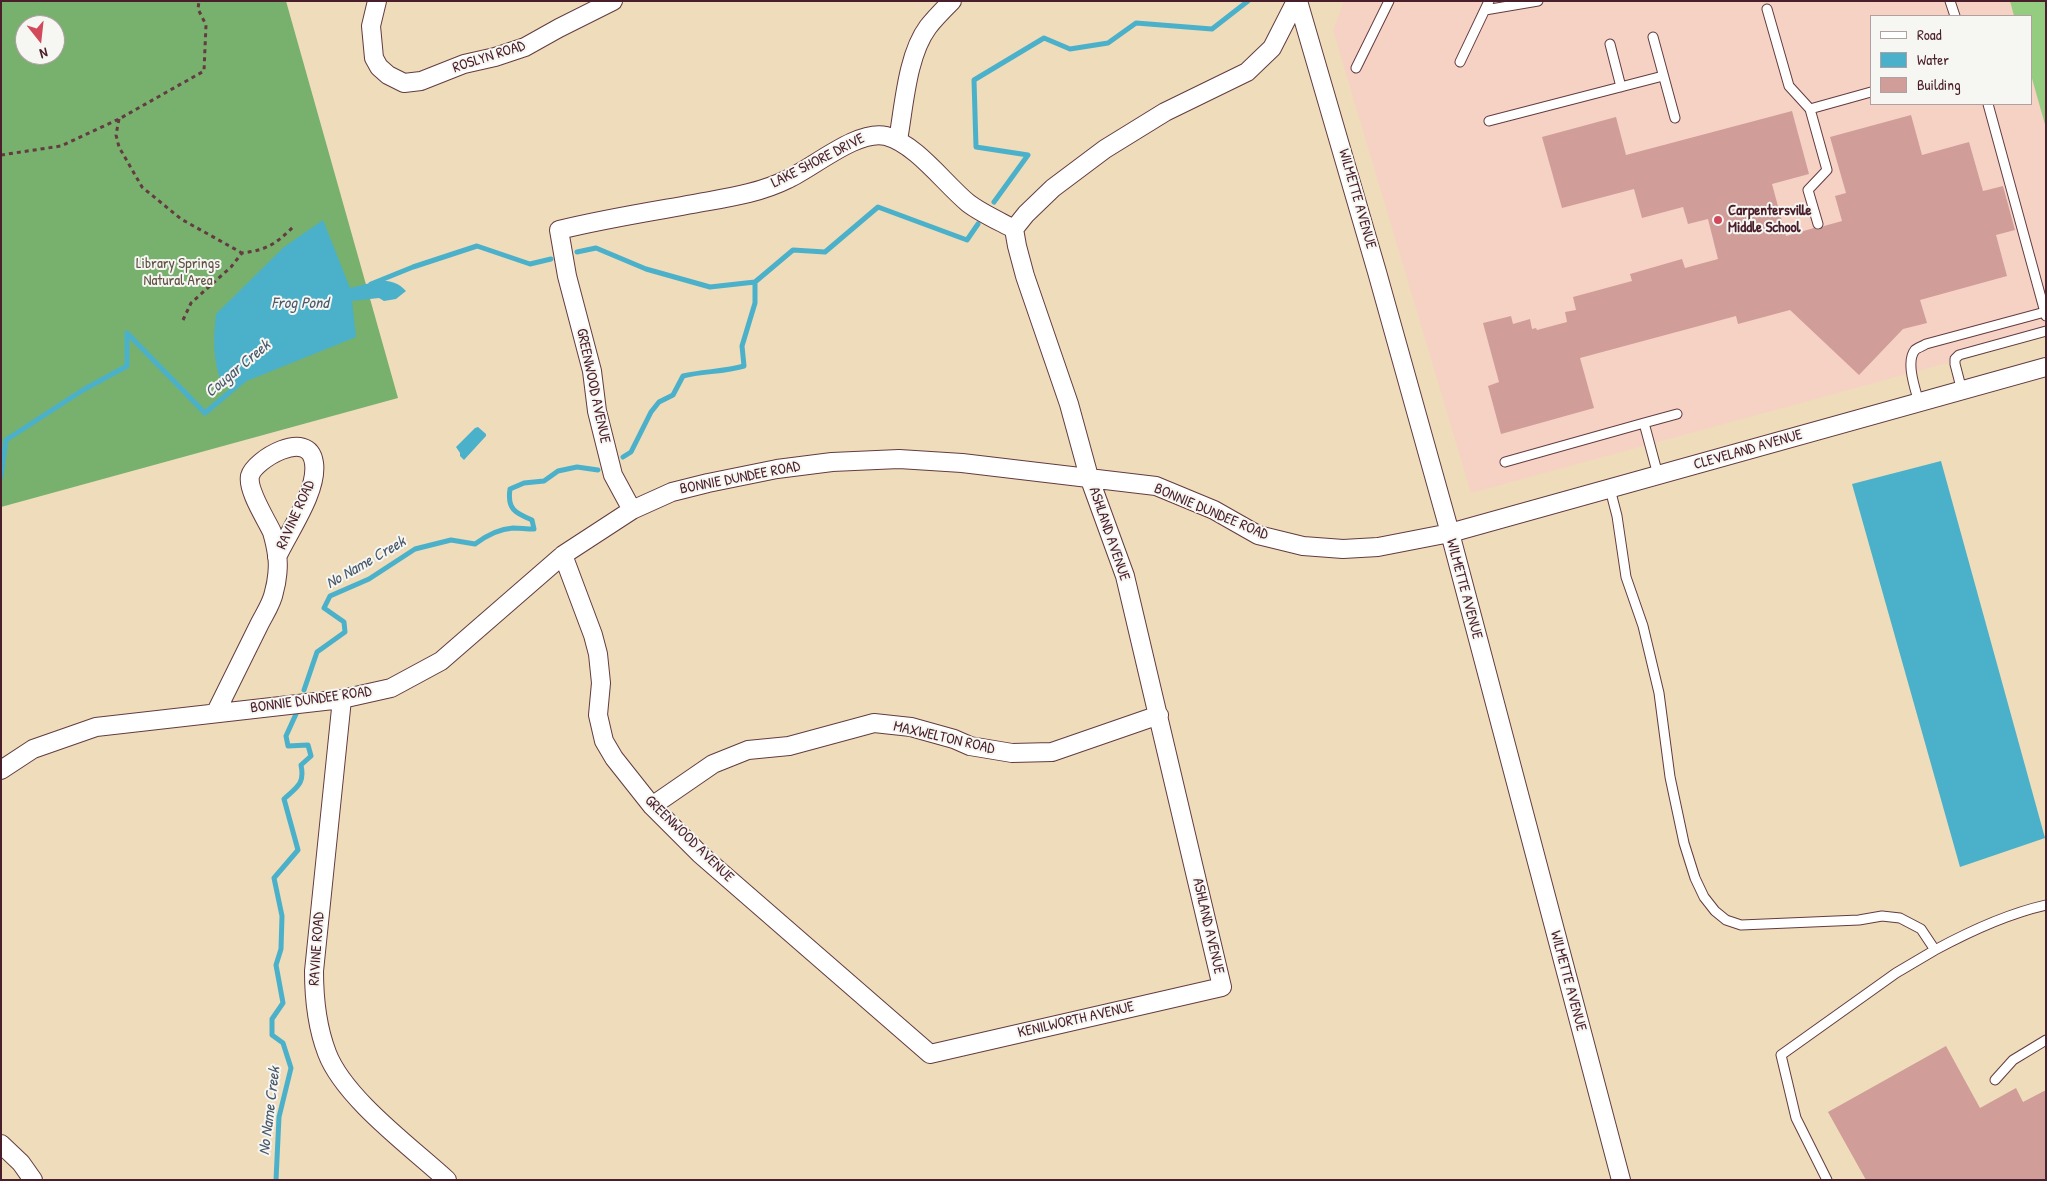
<!DOCTYPE html>
<style>
body{margin:0}
#map{position:relative;width:2047px;height:1181px;overflow:hidden;background:#efdcba;font-family:"Patrick Hand",sans-serif}
canvas{display:block}
.frame{position:absolute;inset:0;border:2px solid #4a1f2b;pointer-events:none}
.legend{position:absolute;left:1870px;top:15px;width:162px;height:90px;box-sizing:border-box;background:#f6f6f2;border:1px solid #b1a0a2;margin:0;padding:6px 9px;list-style:none;font-size:15px;color:#4a1f2b}
.legend li{display:flex;align-items:center;gap:10px;height:25px}
.legend b{width:25px;border:1px solid #b1a0a2}
.north{position:absolute;left:15px;top:15px;width:50px;height:50px;box-sizing:border-box;background:#f6f6f2;border:1px solid #b1a0a2;border-radius:50%;rotate:164deg;font-size:14px;font-weight:700;line-height:20px;text-align:center;color:#4a1f2b}
.north::after{content:'';display:block;margin:auto;width:18px;height:22px;background:#d1495b;clip-path:polygon(50% 0,100% 100%,50% 72%,0 100%)}
</style>
<div id="map">
<canvas width="2047" height="1181"></canvas>
<div class="frame"></div>
<ul class="legend">
<li><b style="height:6px;background:#fff"></b>Road</li>
<li><b style="height:14px;background:#4bb1ca"></b>Water</li>
<li><b style="height:14px;background:#d09d99"></b>Building</li>
</ul>
<div class="north">N</div>
</div>
<script>
const c = document.querySelector('canvas').getContext('2d');
c.lineJoin = 'round';
function paint(path, color) {
  c.fillStyle = color;
  c.fill(path, 'evenodd');
}
function stroke(path, color, width, dash) {
  c.strokeStyle = color;
  c.lineWidth = width;
  c.lineCap = dash ? 'butt' : 'round';
  c.setLineDash(dash || []);
  c.stroke(path);
}
function drawText(font, color, halo, rows, align = 'center') {
  c.font = font + ' "Patrick Hand",sans-serif';
  c.lineWidth = 4;
  c.setLineDash([]);
  c.textBaseline = 'middle';
  c.strokeStyle = halo;
  c.fillStyle = color;
  for (const [text, x, y, turn = 0] of rows) {
    c.save();
    c.translate(x, y);
    c.rotate((+turn || 0) * Math.PI / 180);
    c.textAlign = isNaN(turn) ? turn : align;
    if (halo) c.strokeText(text, 0, 0);
    c.fillText(text, 0, 0);
    c.restore();
  }
}
const built = new Path2D(`
 M1344,1H2046V336L1471,493L1333,30ZM1871,16H2031V104H1871Z`);
const green = new Path2D(`
 M2010,1H2046V128L2031,75V16H2014Z`);
const forest = new Path2D(`
 M1,1H286L398,398L1,507ZM25,25H55V55H25Z`);
const water = new Path2D(`
 M323,220L350,288C370,284 390,273 406,291L396,299L384,301L379,298L352,301L356,337L232,387L222,386C213,357 213,344 216,314L284,247Z
 M478,427L486,434V436L464,460L460,456V453L456,447L475,428Z
 M1941,461L2045,838L1960,867L1852,484Z`);
const stream = new Path2D(`
 M994,202L1028,155L976,147L974,80L1044,38L1070,49L1108,43L1136,23L1212,29L1248,1
 M577,252L596,248L646,269L710,287L755,282L793,250L825,252L878,207L967,240L978,224
 M371,284L413,267L477,246L530,264L551,259
 M623,457L631,452L651,412L659,402L673,395L683,376C703,371 724,372 744,366L742,346L755,303V282
 M1,477L6,440L83,390L127,366V333L205,413L245,379
 M304,690L317,652L345,632L344,622L324,608L330,596L369,579L415,549L451,540L475,544C487,535 498,529 513,528C520,528 526,529 534,529L532,520C515,513 507,509 510,489L524,483L544,481L558,471L577,467L598,470
 M276,1180L279,1117L291,1068L283,1043L272,1035V1019L283,1003L276,965L281,949L282,916L274,878L298,850L284,799C297,787 305,784 301,765L311,756L308,745L288,746L286,736L296,714`);
const building = new Path2D(`
 M1792,111L1809,174L1772,184L1786,236L1814,228L1819,230L1824,226L1842,221L1835,196L1846,193L1830,137L1911,115L1922,155L1969,142L1983,191L2003,186L2015,230L1996,235L2007,276L1920,300L1927,323L1903,329L1859,375L1790,310L1738,324L1736,316L1580,358L1594,408L1501,434L1488,386L1499,382L1483,323L1511,316L1513,324L1530,319L1532,329L1536,328L1537,330L1567,322L1565,312L1576,310L1573,297L1632,281L1630,274L1682,259L1685,268L1718,259L1708,219L1688,224L1683,207L1642,218L1634,189L1562,208L1542,137L1616,117L1626,155Z
 M1946,1046L1980,1108L2016,1088L2023,1102L2046,1090V1180H1866L1828,1112Z`);
const path = new Path2D(`
 M119,119L116,135L119,147L142,187L181,219L242,253
 M1,155L61,146L119,119L204,71L206,25L198,9L199,1
 M183,320L191,303L231,267L242,253C268,250 277,243 295,225`);
const service = new Path2D(`
 M1950,1L1955,16
 M1767,9L1789,86L1810,109L1871,92
 M1485,10L1538,1
 M1653,37L1675,118
 M1610,44L1621,87
 M1460,62L1489,1
 M1356,68L1389,1
 M1988,104L2046,316
 M1810,109L1827,170L1808,190L1818,224
 M1489,121L1663,76
 M1962,391L1955,364V359L1959,355L2046,331
 M1919,403C1916,391 1905,362 1915,350C1917,348 1923,346 1926,344L2045,312
 M1644,423L1677,414
 M1505,462L1644,423L1658,475
 M1610,489L1617,516L1626,577L1643,626L1659,693L1670,777L1684,843L1695,878L1704,897L1715,911L1726,920L1741,925L1859,920L1882,916L1900,918L1921,929L1935,950C1970,931 2006,914 2046,905
 M1995,1080L2013,1060L2046,1040
 M1827,1180L1796,1118L1781,1055L1896,973L1935,950`);
const minor = new Path2D(`
 M377,1L371,26L374,58L379,67L388,75L404,83L421,81L464,64L495,57L525,47L559,28L613,1
 M1298,1L1377,272L1450,533L1621,1180
 M898,140C904,107 907,55 928,27C935,18 944,9 952,1
 M1014,229L1026,214L1053,188L1105,149L1165,112L1247,72L1272,48L1296,1
 M632,510L613,475L597,411L592,371L567,276L559,230C603,219 648,212 693,204C725,198 758,194 788,179C814,167 858,129 886,136C916,144 944,183 968,203C981,213 999,221 1014,229
 M563,555L593,635L598,654L601,683L598,715L604,741L614,758L652,806L700,854L930,1054L1222,987L1125,576L1089,477L1069,404L1025,276L1017,246L1014,229
 M342,699L314,971C314,999 317,1027 327,1053C344,1098 411,1147 447,1180
 M216,712C230,684 244,655 258,627C263,616 272,604 274,592C277,582 279,565 277,555C276,547 274,539 272,532C266,519 247,490 250,476C254,460 309,427 314,463C318,491 289,531 277,557
 M1,770L33,749L96,727L342,699L391,688L441,661L563,555L632,510L672,492L708,483L777,469L832,462L899,459L962,463L1156,486L1214,510L1258,535L1303,546L1343,549L1378,547L1450,533L2046,367
 M652,806L713,764L748,750L789,746L874,723L911,727L954,739L970,746L1012,753L1052,752L1159,715
 M1,1144L21,1163L33,1180`);
const markers = [
 [1718,220,5,"#d1495b"]
];
const streetNames = [
 ["ROSLYN ROAD",489,57,-18],
 ["LAKE SHORE DRIVE",818,161,-27],
 ["WILMETTE AVENUE",1357,199,74],
 ["GREENWOOD AVENUE",593,386,78],
 ["CLEVELAND AVENUE",1748,450,-16],
 ["BONNIE DUNDEE ROAD",740,478,-11],
 ["BONNIE DUNDEE ROAD",1211,512,23],
 ["RAVINE ROAD",296,515,-66],
 ["ASHLAND AVENUE",1109,534,71],
 ["WILMETTE AVENUE",1464,589,75],
 ["BONNIE DUNDEE ROAD",311,700,-8],
 ["MAXWELTON ROAD",944,738,13],
 ["GREENWOOD AVENUE",689,839,44],
 ["ASHLAND AVENUE",1208,926,77],
 ["RAVINE ROAD",317,949,-86],
 ["WILMETTE AVENUE",1568,981,75],
 ["KENILWORTH AVENUE",1076,1020,-13]
];
const poiNames = [
 ["Carpentersville",1728,211],
 ["Middle School",1728,228]
];
const parkNames = [
 ["Library Springs",178,264],
 ["Natural Area",178,281]
];
const waterNames = [
 ["Frog Pond",300,304],
 ["Cougar Creek",238,369,-40],
 ["No Name Creek",366,563,-30],
 ["No Name Creek",270,1111,-83]
];
paint(built, '#f6d2c4');
paint(green, '#95cd80');
paint(forest, '#78b06e');
paint(water, '#4bb1ca');
stroke(stream, '#4bb1ca', 5);
paint(building, '#d09d99');
stroke(service, '#633b40', 11);
stroke(minor, '#633b40', 20);
stroke(path, '#633b40', 3, [4, 4]);
stroke(service, '#fff', 9);
stroke(minor, '#fff', 18);
for (const [x, y, r, color] of markers) {
  const dot = new Path2D();
  dot.arc(x, y, r, 0, 2 * Math.PI);
  c.fillStyle = color;
  c.fill(dot);
  stroke(dot, '#f6f6f2', 2);
}
drawText('15px', '#4a1f2b', '#f6f6f2', streetNames);
drawText('bold 15px', '#4a1f2b', '#f6f6f2', poiNames, 'left');
drawText('15px', '#605344', '#f6f6f2', parkNames);
drawText('italic 16px', '#4a596b', '#f6f6f2', waterNames);
</script>
